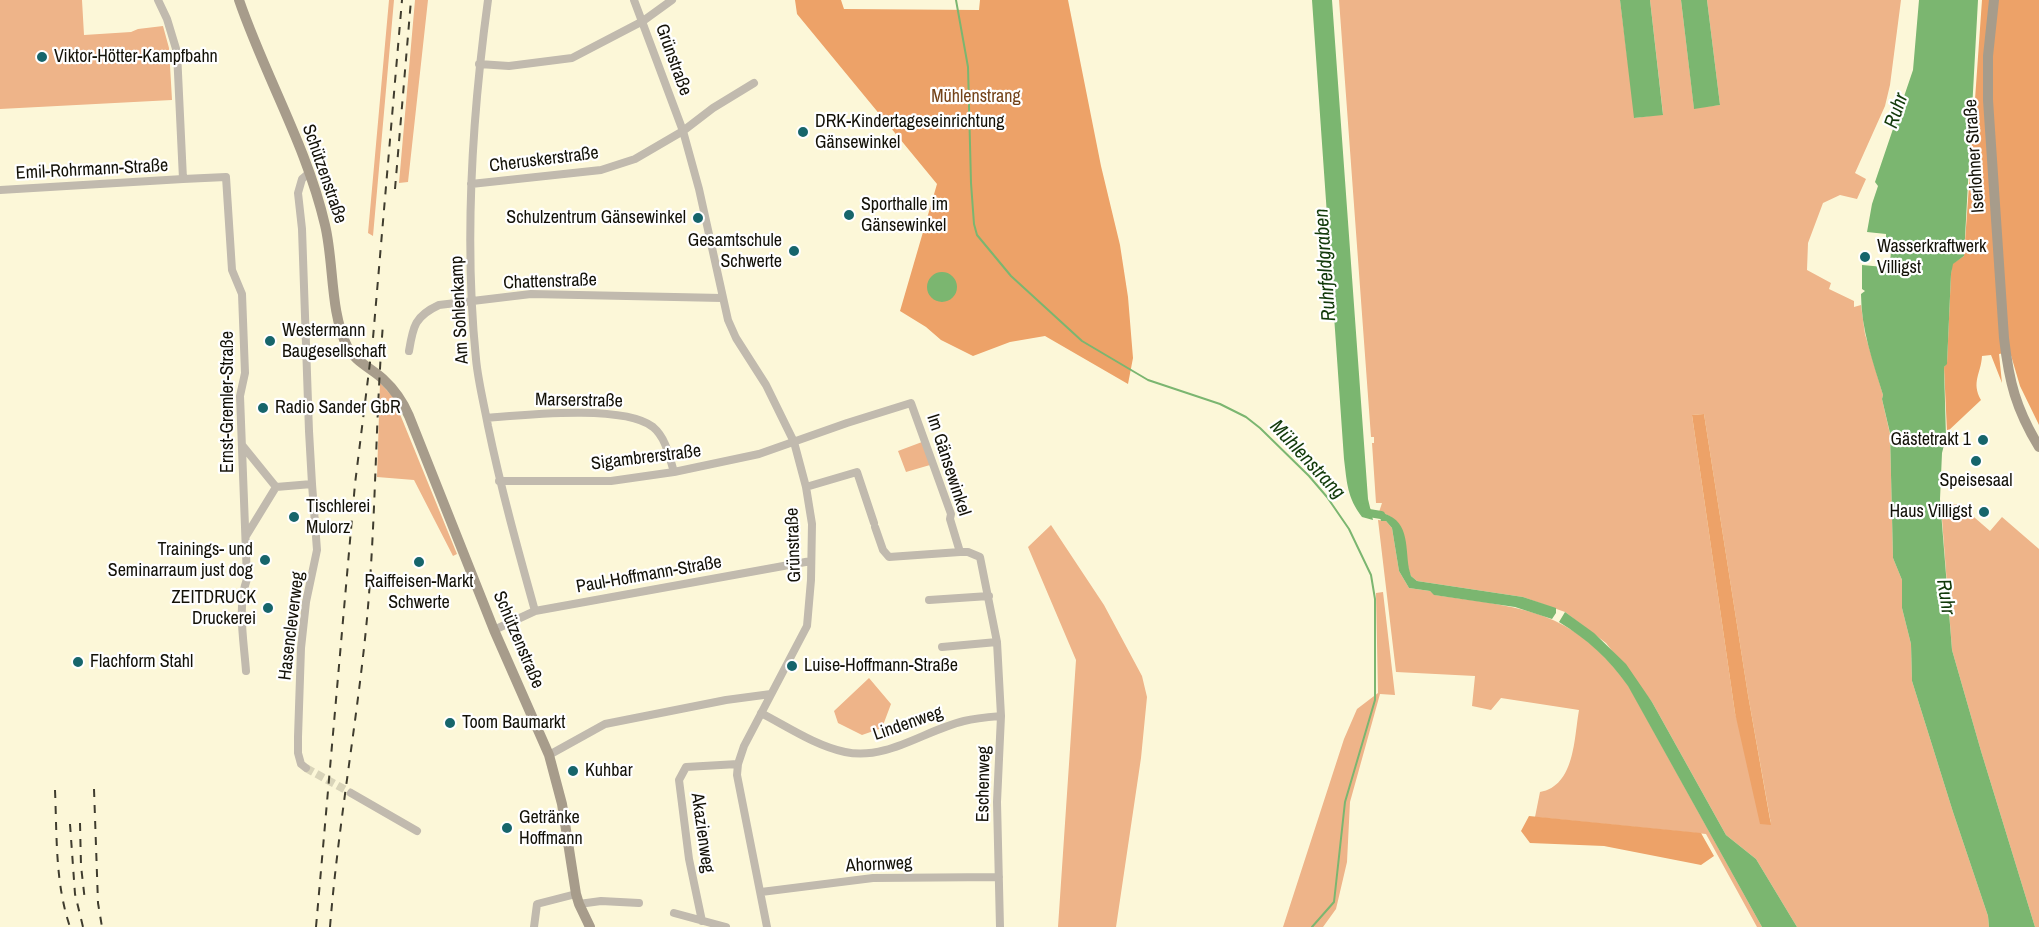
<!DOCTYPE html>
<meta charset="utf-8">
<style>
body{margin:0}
canvas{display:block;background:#fcf7d8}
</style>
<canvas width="2039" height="927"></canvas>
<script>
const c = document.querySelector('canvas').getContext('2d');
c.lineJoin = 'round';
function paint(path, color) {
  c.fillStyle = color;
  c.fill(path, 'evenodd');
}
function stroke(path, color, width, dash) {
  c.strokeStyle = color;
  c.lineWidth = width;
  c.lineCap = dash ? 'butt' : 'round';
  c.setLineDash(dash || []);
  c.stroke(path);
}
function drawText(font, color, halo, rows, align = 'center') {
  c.font = font + ' "Archivo Narrow",sans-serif';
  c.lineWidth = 4.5;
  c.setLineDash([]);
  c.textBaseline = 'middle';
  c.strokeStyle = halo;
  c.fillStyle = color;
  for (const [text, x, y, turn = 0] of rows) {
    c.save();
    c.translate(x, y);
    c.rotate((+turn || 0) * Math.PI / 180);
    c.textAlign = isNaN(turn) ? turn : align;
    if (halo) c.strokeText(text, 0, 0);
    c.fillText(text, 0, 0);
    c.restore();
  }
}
const green = new Path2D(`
 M0,0H82L84,35L131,32L138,29L163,26L169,48L172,100L0,109Z
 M389,0H394L373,236L368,233Z
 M415,0H428L408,182L399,183Z
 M1339,0H1620L1635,118L1663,114L1650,0H1681L1694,108L1720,105L1707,0H1901L1890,85L1885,106L1855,173L1866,179L1857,199L1840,195L1823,203L1808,243L1807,270L1831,283L1829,289L1854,301V307L1861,305L1865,334L1883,395L1882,399L1890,434L1893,558L1902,580V608L1911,644L1912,681L1953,812L1988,916L1989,927H1797L1756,859L1726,835L1652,702L1606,643L1565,612L1523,597L1417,581L1411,576C1401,552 1412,520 1379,512L1382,503H1376L1372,443H1374V437H1371ZM1704,414L1748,695L1771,824L1735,713L1692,415Z
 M380,383L393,397L457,554L453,556L414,480L377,477Z
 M922,442L930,465L906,472L898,451Z
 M1959,504L1990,531L2002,517L2039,549V927H2035L1981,751L1952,650L1941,506Z
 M1378,520L1386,521L1392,528L1399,571L1409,588L1430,591L1435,595C1523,608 1571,608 1628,685L1762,927H1757L1706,834L1535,817L1540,792C1575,786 1574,738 1579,710L1501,698L1491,710L1472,706L1475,676L1396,672Z
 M1051,525L1104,605L1142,676L1147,697L1141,758L1116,927H1058L1076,660L1028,547Z
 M1383,592L1395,695L1380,694L1350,802L1347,862L1336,909L1323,927H1283L1344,739L1357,709L1378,693L1376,593Z
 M869,678L891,704L882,728L862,735L838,723L834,711Z`);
const forest = new Path2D(`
 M795,0H841L844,9L979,10L980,0H1068L1101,166L1120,245L1128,297L1133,358L1128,384L1045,336L1010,342L973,356L941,340L926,327L900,311L937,184L797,14Z
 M1982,0H2039V425L2020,386L2010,352L1999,354L2002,383L1991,355L1982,356C1981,374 1971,382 1981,400L1947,432L1944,367L1947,363L1951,274L1952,264L1964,256Z
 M1704,414L1748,695L1771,825L1760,824L1735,713L1692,415Z
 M1529,816L1701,833L1714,856L1701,865L1604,846L1530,843L1521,831Z`);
const water = new Path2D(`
 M1312,0H1332L1368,499L1373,520L1362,517C1347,497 1347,483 1344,459Z
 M1620,0H1650L1663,115L1634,118Z
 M1681,0H1707L1720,105L1694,109Z
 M1919,0H1978L1964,256L1953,264L1951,274L1947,364L1944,367L1946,437L1942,453L1940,499L1952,650L1981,751L2035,927H1989L1988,916L1953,812L1912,681L1911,644L1902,608V580L1893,558L1890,433L1882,399L1883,395C1873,362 1861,329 1861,294L1865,291L1862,289V265L1884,267L1885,264H1890L1891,251H1886V234L1867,232L1872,204L1878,186L1875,182L1913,70Z
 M927 287a15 15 0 1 1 30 0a15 15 0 1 1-30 0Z
 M1379,512C1410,519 1405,544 1409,569L1411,576L1417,581L1523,597L1556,608V613L1552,619L1515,607L1434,595L1430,591L1409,588L1399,571L1392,528L1386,521H1381Z
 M1565,612L1594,633L1626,664L1652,702L1726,835L1756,859L1797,927H1762L1628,686C1609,659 1587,639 1559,622Z`);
const stream = new Path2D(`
 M956,0L968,67L971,183L974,224L977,235L1011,276L1082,341L1148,380L1220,404L1246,417L1260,428L1309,476L1327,497L1349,529L1371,575L1375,599V700L1345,802L1334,902L1312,927`);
const canal = new Path2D(`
 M1364,508L1369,513L1381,515`);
const streetTunnel = new Path2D(`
 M306,768L351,793`);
const street = new Path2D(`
 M488,0C472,117 464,241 476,359C478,381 484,404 488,426C501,489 518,550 535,611
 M634,0L683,131L699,189L728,320L736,338L766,385L794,442L806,487L812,524L811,580L807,626L744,746L738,764L737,775L767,927
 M479,64L509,66L572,58L643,21L672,0
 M183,179L226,177L232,270L242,294L245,373L240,396L247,579C237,606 244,642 246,671
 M471,184L601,170L635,159L683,131L713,108L754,83
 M0,190L183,179L177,52L167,19L158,0
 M409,351C413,326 415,316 439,305L531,294L722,298
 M487,418C524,415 624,404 653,427C666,438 669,456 674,472
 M242,445L276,487L312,484L309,431L302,229L298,193L302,179L309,173
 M499,481H611L674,472L759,454L847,423L911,403L951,514L950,519L960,552
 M806,487L857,472L874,523
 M875,527L883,550L889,557L960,552H968L980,557L997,642L1001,716L997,802L1000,927
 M246,536L276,487
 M929,600L989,596
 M494,630L535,611L811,561
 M942,647L997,642
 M761,713C788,727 816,746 845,752C887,761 925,730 964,721C976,718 989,717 1001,716
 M549,755L605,724L726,700L771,694
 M306,768L301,764L298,753V737L301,648L306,602L317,550L312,484
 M351,793L417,831
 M761,892L873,878L999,877
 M579,904L601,901L639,903
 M674,913L726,927
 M702,921L689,859L679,780L686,767L738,764
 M534,927L537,904L576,894`);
const secondary = new Path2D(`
 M239,0C265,76 307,147 325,225C334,262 330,313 347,346C354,361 371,368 383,379C395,390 403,402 409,416L494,630L549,755L562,804L576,894L579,904L590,927
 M1994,0L1988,56V100L2004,338C2009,382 2016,409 2039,447`);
const rail = new Path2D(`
 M395,189L411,0
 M94,789L98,903L102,927
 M55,790C57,836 55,883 70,927
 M80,823L81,866L85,901
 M70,824L75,894L83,927
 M316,927L355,484L373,338L402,0
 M330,927C338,827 356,728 366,629C376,527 375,425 383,324`);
const markers = [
 [42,57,6,"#16656b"],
 [803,132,6,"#16656b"],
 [849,215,6,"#16656b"],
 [698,218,6,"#16656b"],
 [794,251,6,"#16656b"],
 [1865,257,6,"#16656b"],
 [270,341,6,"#16656b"],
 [263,408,6,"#16656b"],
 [1983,440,6,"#16656b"],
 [1976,461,6,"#16656b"],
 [1984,512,6,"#16656b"],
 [294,517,6,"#16656b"],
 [265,560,6,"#16656b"],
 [419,562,6,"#16656b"],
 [268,608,6,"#16656b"],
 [78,662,6,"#16656b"],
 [792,666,6,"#16656b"],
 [450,723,6,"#16656b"],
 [573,771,6,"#16656b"],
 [507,828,6,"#16656b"]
];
const poiNames = [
 ["Viktor-Hötter-Kampfbahn",54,57],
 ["DRK-Kindertageseinrichtung",815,122],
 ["Gänsewinkel",815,143],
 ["Sporthalle im",861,205],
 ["Gänsewinkel",861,226],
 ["Schulzentrum Gänsewinkel",686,218,"right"],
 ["Gesamtschule",782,241,"right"],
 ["Schwerte",782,262,"right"],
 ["Wasserkraftwerk",1877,247],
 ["Villigst",1877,268],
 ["Westermann",282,331],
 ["Baugesellschaft",282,352],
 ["Radio Sander GbR",275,408],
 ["Gästetrakt 1",1971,440,"right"],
 ["Speisesaal",1976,481,"center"],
 ["Tischlerei",306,507],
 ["Mulorz",306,528],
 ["Haus Villigst",1972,512,"right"],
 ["Trainings- und",253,550,"right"],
 ["Seminarraum just dog",253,571,"right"],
 ["Raiffeisen-Markt",419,582,"center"],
 ["Schwerte",419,603,"center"],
 ["ZEITDRUCK",256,598,"right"],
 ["Druckerei",256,619,"right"],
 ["Flachform Stahl",90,662],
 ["Luise-Hoffmann-Straße",804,666],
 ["Toom Baumarkt",462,723],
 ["Kuhbar",585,771],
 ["Getränke",519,818],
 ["Hoffmann",519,839]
];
const streetNames = [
 ["Grünstraße",673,60,70],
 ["Iserlohner Straße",1975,156,-94],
 ["Cheruskerstraße",544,160,-7],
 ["Emil-Rohrmann-Straße",92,170,-3],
 ["Schützenstraße",324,174,71],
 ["Chattenstraße",550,282,-2],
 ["Am Sohlenkamp",460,310,-93],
 ["Marserstraße",579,401,1],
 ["Ernst-Gremler-Straße",228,402,-90],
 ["Sigambrerstraße",646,458,-7],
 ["Im Gänsewinkel",948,465,72],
 ["Grünstraße",794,545,-92],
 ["Paul-Hoffmann-Straße",649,575,-10],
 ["Hasencleverweg",292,626,-83],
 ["Schützenstraße",518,640,67],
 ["Lindenweg",908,724,-19],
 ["Eschenweg",984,784,-89],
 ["Akazienweg",702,833,82],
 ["Ahornweg",879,865,-3]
];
const parkNames = [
 ["Mühlenstrang",976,97]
];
const waterNames = [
 ["Ruhr",1897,111,-71],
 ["Ruhrfeldgraben",1326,265,-94],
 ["Mühlenstrang",1307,460,47],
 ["Ruhr",1945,597,81]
];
paint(green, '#eeb489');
paint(forest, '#eda268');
paint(water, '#7bb670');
stroke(stream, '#7bb670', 2);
stroke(canal, '#7bb670', 8);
stroke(streetTunnel, '#d9d4b9', 8, [8, 4]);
stroke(street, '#c1baae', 8);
stroke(secondary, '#a79c8b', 10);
stroke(rail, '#3f3c2e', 2, [8, 8]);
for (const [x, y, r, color] of markers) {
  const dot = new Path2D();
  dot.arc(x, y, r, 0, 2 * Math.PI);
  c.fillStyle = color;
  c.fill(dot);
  stroke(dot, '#fff', 2);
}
drawText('18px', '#131107', '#fff', poiNames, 'left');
drawText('18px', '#131107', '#fff', streetNames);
drawText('18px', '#744319', '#fff', parkNames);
drawText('italic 20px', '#123a0a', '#fff', waterNames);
</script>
